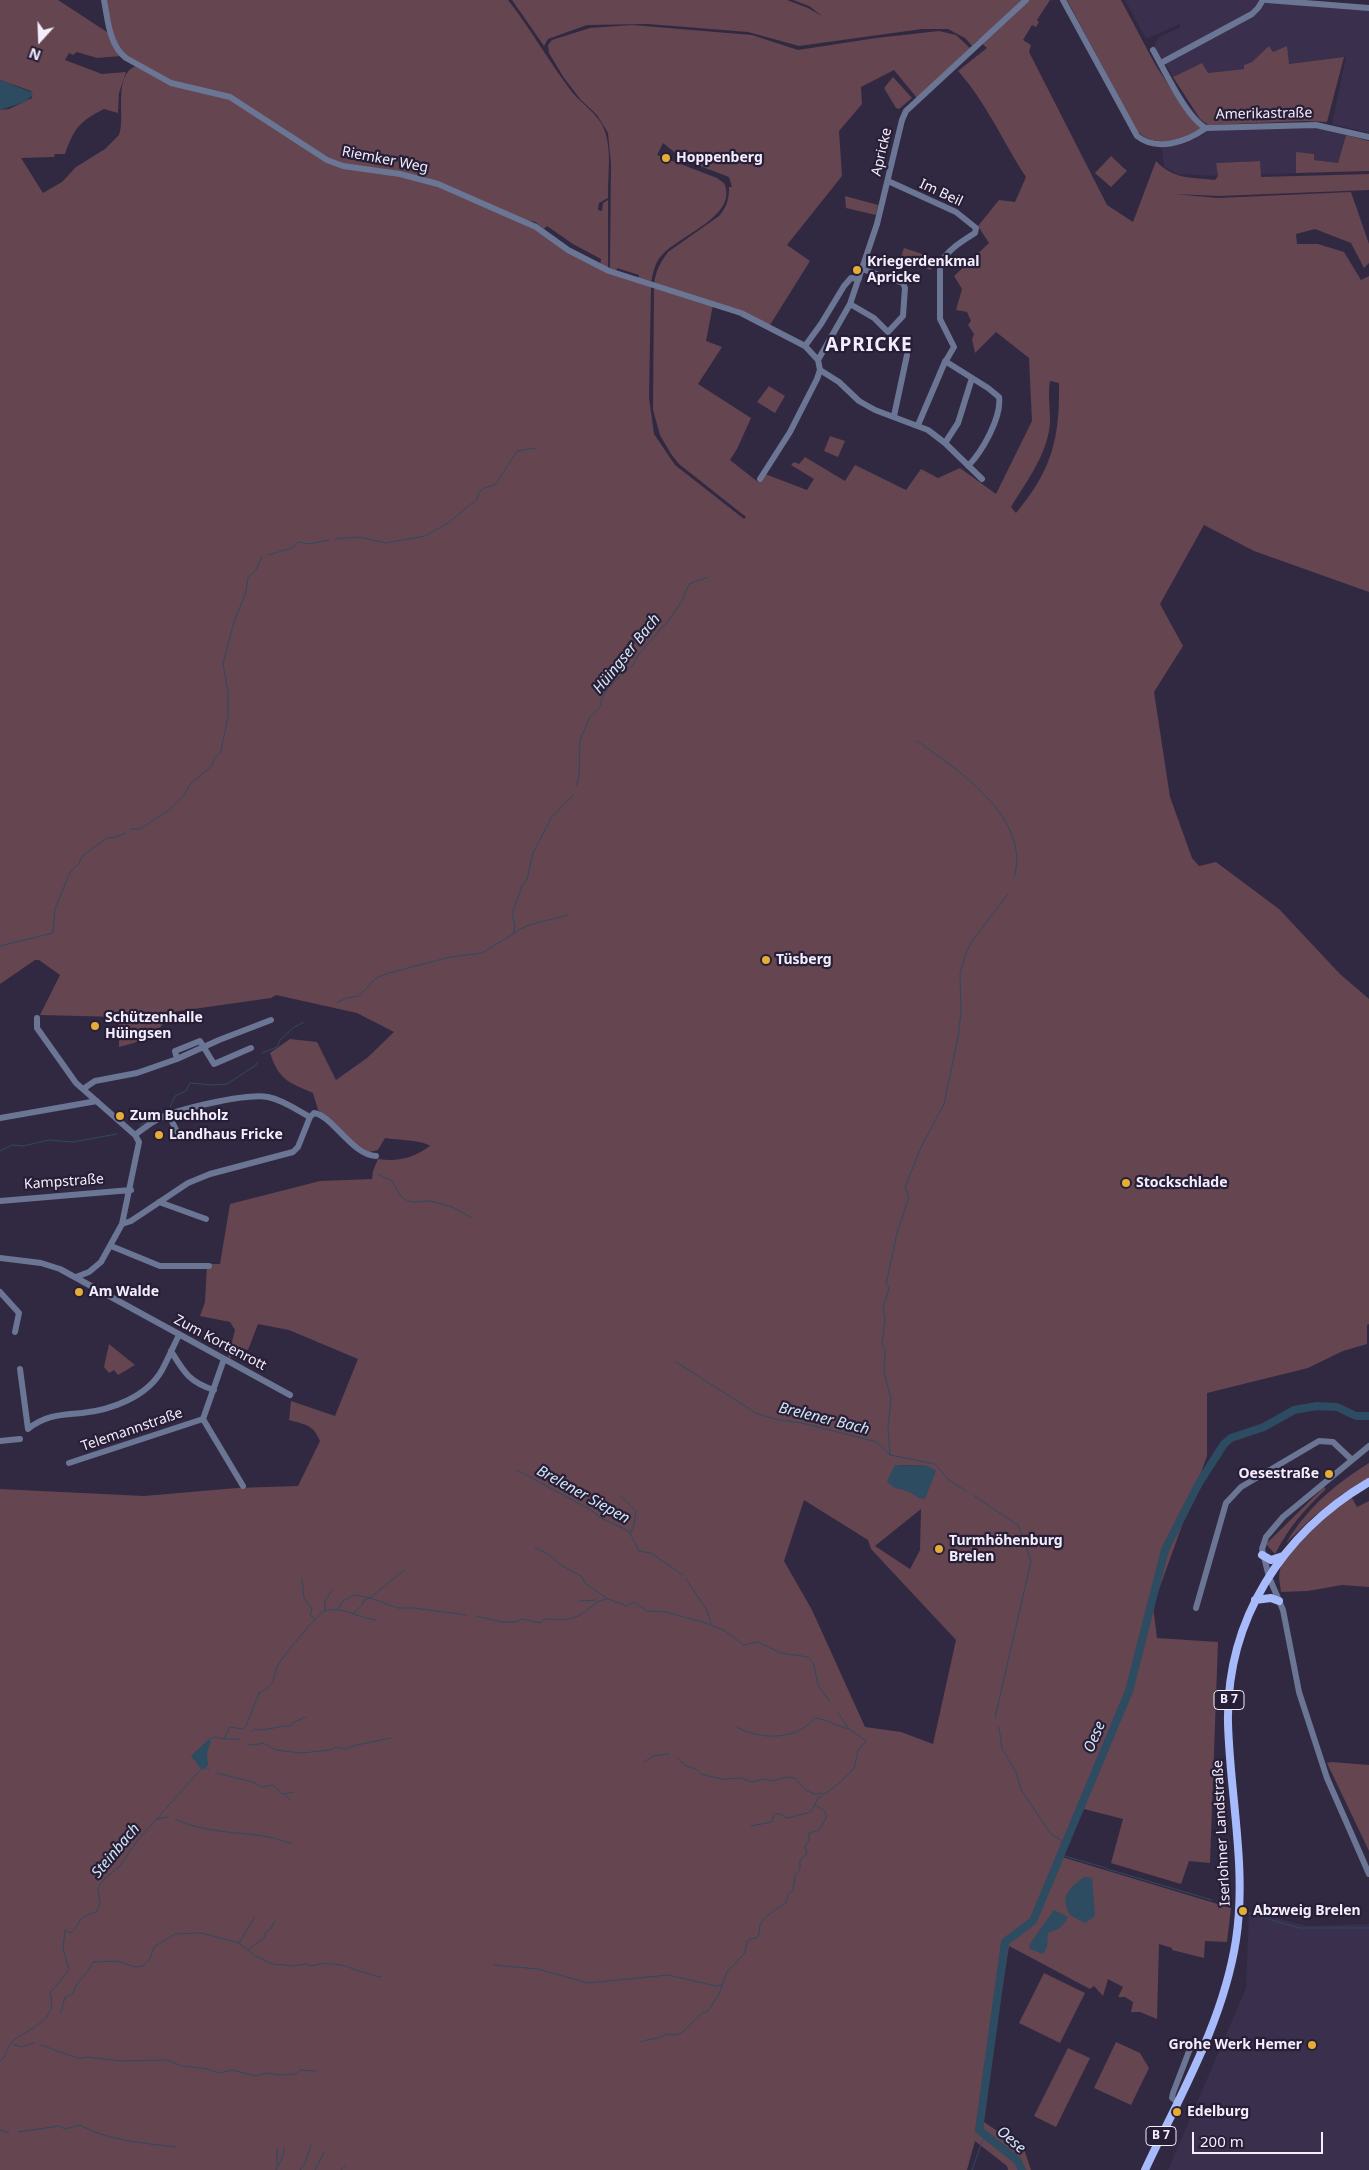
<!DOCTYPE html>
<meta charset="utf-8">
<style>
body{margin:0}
#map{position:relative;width:1369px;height:2170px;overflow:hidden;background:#312941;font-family:"Noto Sans",sans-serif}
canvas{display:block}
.north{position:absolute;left:15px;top:15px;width:50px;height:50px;-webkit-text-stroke:4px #281f37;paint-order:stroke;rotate:200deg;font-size:14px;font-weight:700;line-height:20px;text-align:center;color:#f3eefe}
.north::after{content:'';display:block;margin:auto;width:18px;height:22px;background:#f3eefe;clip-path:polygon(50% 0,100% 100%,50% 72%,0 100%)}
.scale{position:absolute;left:1192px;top:2132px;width:131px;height:22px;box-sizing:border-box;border:2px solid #f3eefe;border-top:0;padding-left:6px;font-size:15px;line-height:18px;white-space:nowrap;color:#f3eefe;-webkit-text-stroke:4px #281f37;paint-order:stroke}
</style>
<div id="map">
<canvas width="1369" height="2170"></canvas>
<div class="north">N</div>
<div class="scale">200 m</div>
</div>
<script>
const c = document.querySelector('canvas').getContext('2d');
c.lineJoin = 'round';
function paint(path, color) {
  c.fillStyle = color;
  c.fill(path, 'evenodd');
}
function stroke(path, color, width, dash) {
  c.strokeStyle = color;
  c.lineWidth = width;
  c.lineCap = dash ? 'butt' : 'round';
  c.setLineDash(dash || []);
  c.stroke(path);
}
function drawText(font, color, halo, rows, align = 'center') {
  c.font = font + ' "Noto Sans",sans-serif';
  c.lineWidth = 4.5;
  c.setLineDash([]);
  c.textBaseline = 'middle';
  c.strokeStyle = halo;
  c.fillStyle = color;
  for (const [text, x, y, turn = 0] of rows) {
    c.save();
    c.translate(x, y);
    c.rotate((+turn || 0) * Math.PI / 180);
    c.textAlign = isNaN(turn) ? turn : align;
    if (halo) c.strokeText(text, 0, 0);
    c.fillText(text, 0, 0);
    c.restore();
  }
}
const built = new Path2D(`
 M1125,0H1261L1255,9L1161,61L1154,47L1158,38L1180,27V24L1146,39Z
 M1265,1L1369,9V133L1332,124L1346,57L1289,64L1272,52L1269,47L1252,62L1244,65V69L1207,73L1202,63L1173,77L1165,63L1254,14Z
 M1311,128L1327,129L1346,135L1338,164L1314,160V154L1296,153V173L1260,175L1259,161L1216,163L1218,176L1178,174L1164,167L1162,148L1186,143L1201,136L1208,130Z
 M1249,1911L1307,1926L1369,1924V2170H1168L1246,1988Z`);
const green = new Path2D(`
 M0,0H58L110,34L121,56L97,58L77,52L73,55L69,53L65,60L102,74L126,72L119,93L118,113L104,109C80,121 74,128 65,154H55L54,157L21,158L43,193L62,182L76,167L105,149L119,135C126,118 112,75 136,66L158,77L224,96L326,161L428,183L533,227L582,260L651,286L649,398L654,434L675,465L744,519L746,517L679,464L671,454L660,435L653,410L654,286L713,305L706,341L722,347L698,384L751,418L737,449L730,460L758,482L765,474L807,490L814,479L791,465L794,462L799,464L805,457L845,481L855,465L906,490L921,469L938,478L960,468L996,494L1032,421L1029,358L996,332L975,353L972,339L974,334L968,325L971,321L967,312L956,310L962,289L954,276L989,243L978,226L999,200L1015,202L1026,177C1003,142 986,102 958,71L987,48L978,40L972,46L965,38L948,29H922L799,46L748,32L648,24L587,25L548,39L544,46L512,0H787L808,8L822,16L809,6L793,0H1050L1037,20L1039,22L1036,27L1032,25L1023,40L1031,45L1029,52L1107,205L1133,222L1156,161C1174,180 1191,177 1215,180L1218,176L1216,163L1260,161L1261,177L1369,174V190L1219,196L1174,194L1218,198L1351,192L1369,244V263L1364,268L1351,243L1315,229L1296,234L1297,244H1318L1344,252L1361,280L1369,276V592L1254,551L1204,525L1160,604L1183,646L1154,692L1170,797L1192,858L1199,866L1216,862L1279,909L1340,974L1369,999V1324L1367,1325V1344L1343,1351L1308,1368L1207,1393V1456L1153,1606L1157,1638L1218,1642L1210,1863L1189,1861L1181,1884L1111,1863L1123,1819L1084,1809L1062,1857L1231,1908L1227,1942L1205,1941L1204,1958L1172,1950V1948L1159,1944L1157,2019L1140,2012H1131L1133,2002L1125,1997H1118L1123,1987L1108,1979L1103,1996L1094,1986L1090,1989L1009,1946L981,2120L1024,2149L1031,2170H1008L1007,2166L975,2141L967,2170H0V1489L144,1496L237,1488L298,1486L320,1441C314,1425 304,1424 289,1420L291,1401L335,1416L358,1359L289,1330L258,1324L248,1350L234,1346L230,1359L228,1357L235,1330L230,1322L200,1316L205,1302L207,1264H220L230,1204L320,1181L372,1179L373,1171L378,1159C399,1162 413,1158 430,1146C423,1140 396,1140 385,1138L378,1150L369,1152L343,1136L331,1121L318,1110L313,1093C288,1082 279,1080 270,1053L290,1039L317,1042L336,1080L367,1058L394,1032L357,1013L276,995L271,998L165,1013L166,1018C156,1039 140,1041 119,1047V1017L40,1015L60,975L39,960H35L0,984V110L9,109L32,98L31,91L0,80ZM1050,381L1059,383C1060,438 1052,470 1016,513L1011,507C1025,484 1044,459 1049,431C1052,415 1047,398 1050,381ZM900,1465L928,1466L909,1491L904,1490ZM804,1500L868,1540L871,1549L956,1640L933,1744L901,1732L865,1727L812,1610L784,1561ZM921,1509L920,1550L910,1569L875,1546Z
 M105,0H508C531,29 549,62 572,92C582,104 598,114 604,129C612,148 608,173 608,194V198L599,203L598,210L602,211L603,203L608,200V269L600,266L601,259L573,244L547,226L544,229L535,222L517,218L443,185L335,163L235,98L178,84L133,61L116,45Z
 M1067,0H1121L1156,66L1184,108L1201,128C1181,140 1155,149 1137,131Z
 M632,25L752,35L798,50L876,38L939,31L956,35L970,48L917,98L894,70L861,87L862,104L839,131L842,176L787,245L810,261L770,325L654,284C656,270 660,263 668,252L719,216C727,207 729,199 729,187H732L729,177L684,160L663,143L657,155L717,178L724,183C739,215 681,235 663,254C655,262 653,272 651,283L638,279L639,275L617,268L616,272L610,270L611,164L608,133L597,115L581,100L564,78L549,53L548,45L552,40L590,28Z
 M1269,46L1273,52L1287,46L1289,64L1344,57L1327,122L1305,121L1208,125L1200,119L1173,77L1202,63L1208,73L1244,69V65L1252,62Z
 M893,77L912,98L899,109L896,108L884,88Z
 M1346,135L1369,141V171L1296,173V152L1314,154V160L1338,163Z
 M1111,156L1127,171L1111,187L1095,173Z
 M845,196L878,205L876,215L846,208Z
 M904,248L935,258L931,270L900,260Z
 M769,386L785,396L775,413L757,402Z
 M830,436L845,441L838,457L824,451Z
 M109,1344L135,1365L118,1375L114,1370L109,1373L104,1367Z
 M1369,1463V1478L1341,1495L1312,1518L1286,1543C1309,1506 1333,1486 1369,1463Z
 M1324,1487L1326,1489C1304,1510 1289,1527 1275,1554L1266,1544Z
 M1352,1498L1357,1507L1369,1501V1587L1342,1585L1308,1591L1281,1592C1280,1583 1277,1573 1282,1565C1297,1538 1326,1515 1352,1498Z
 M1332,1762L1369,1765V1851L1327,1763Z
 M1044,1973L1085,1993L1060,2043L1019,2023Z
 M1116,2042L1140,2053L1149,2068L1131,2105L1094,2088Z
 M1068,2048L1090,2058L1056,2127L1034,2116Z`);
const water = new Path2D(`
 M0,80L31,92L33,95L25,102L0,110Z
 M895,1465L928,1466L936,1471L925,1499C917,1498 915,1495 909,1492C900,1487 896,1492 887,1481Z
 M209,1739L211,1742L207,1752L208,1765L205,1769H201L191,1756Z
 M1086,1877L1092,1878L1095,1916L1085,1923L1070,1915C1064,1903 1063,1896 1073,1886C1078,1882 1081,1878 1086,1877Z
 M1054,1910L1068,1917C1062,1928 1059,1929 1048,1933L1047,1947L1043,1954L1030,1949L1029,1945Z`);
const stream = new Path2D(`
 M335,539L359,537L386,543L425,536L448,523L477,499L480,491L484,488L495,485L517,451L536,448
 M268,555L292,548L299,542L309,544L329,540
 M917,741C958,770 1032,818 1014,878
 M576,786L579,776L580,740L590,717L601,706V700L609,687L633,665L638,655L668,621L682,601L689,584L708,577
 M131,829H140L169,810L184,795L191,783L212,766L214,759L221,751L228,716V692L223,664L234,622L246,592L248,577L256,570L262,557
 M514,933C528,922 550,921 567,915
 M0,946L53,933L55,909L70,872L79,864L82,856L107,838L116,837L125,833
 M336,1003L346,998L359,996L376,978L389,973L450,957L482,953L513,934L515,926L512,914L522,886L527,879L533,853L551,818L574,794
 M262,1053L277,1047L280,1040L293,1028L304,1022
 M168,1112L175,1096L186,1091L190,1083L212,1085L227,1084L256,1065L258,1062
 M139,1126L157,1114H163
 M0,1151L12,1145L23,1146L49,1140L73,1142L117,1134
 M378,1174L392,1181L400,1195L406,1200L412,1202L431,1201L452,1207L472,1218
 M676,1362L756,1413L774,1419L802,1423L877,1442L890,1455L935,1464L949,1480L966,1491
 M890,1455L888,1427L891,1399L884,1372L885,1350L882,1344L885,1319L883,1308L889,1288L886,1284L897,1233L909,1197L905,1187L922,1145L944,1104L958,1037L961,1012L960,973L966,953L972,941L1008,894
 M517,1470L591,1510L601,1518L629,1531L639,1551L651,1553L683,1575
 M973,1495L1018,1525L1031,1561L995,1718
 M620,1496L636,1511L634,1525L631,1532
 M535,1548L548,1554L561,1565L581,1576L585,1583L608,1599L627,1606L634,1602L647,1611L666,1612L706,1623L725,1631L744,1645L758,1642L781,1653L808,1657L814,1665L818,1685L830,1702
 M686,1579L707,1610L711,1624
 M302,1580L304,1598L312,1609L310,1614L314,1619
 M579,1601L596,1600
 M338,1609L343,1601L354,1595L370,1598L398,1608H414L466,1615
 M325,1611V1601L332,1590
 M353,1614L363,1604V1601L370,1598L404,1570
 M476,1616L502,1622H517L522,1619L540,1623L544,1619C554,1619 564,1621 573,1618C588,1614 592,1601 607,1599
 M737,1727C759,1740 797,1741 814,1718C827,1719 836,1726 849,1729
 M999,1727L1002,1749L1016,1772L1021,1790L1051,1834L1066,1843
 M252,1731L255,1729C267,1732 278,1725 291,1726L294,1722L306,1717
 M209,1739L215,1737L224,1739L230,1727L243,1729L246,1726L259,1693C280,1683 270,1676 280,1662C292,1645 307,1628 321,1613C337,1603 358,1618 376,1620
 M225,1739H239
 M248,1744L254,1745L263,1743L276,1750L302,1753L330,1750L335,1747L347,1749L352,1746L391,1738
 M677,1758L686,1766L696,1769L701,1774L722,1779L742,1778L752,1782L764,1779L772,1781L786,1777L795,1778L806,1790L814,1794L822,1793
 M644,1762L653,1756L669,1754
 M207,1769L209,1770
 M217,1773L253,1782L262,1787L272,1785L283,1794L293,1792
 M284,1794L290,1800
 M157,1819L168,1817
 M175,1819C200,1831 230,1832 256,1835C268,1836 279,1840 291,1843
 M751,1826L772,1822L774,1814H781L787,1818L811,1812L818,1798L836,1786L854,1769L858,1750L866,1741L849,1729L838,1713
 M1061,1855L1106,1868
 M1107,1869L1212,1900
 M1217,1901L1232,1906
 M1248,1913L1299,1928H1369
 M239,1943L254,1918
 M249,1949L264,1938L266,1932L270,1930L275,1921
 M494,1965L538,1969L588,1983L668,1975L716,1986L722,1985
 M61,2013L65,1997L73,1994C76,1980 88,1975 93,1962L117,1961L136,1967L143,1966L150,1959L154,1947L175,1934L201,1933L239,1943L255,1956L273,1964L292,1966L307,1964L311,1966C338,1958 355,1972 381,1977
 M640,2042C650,2038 658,2040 667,2034C687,2040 689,2017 708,2011L719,1994L727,1972L744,1954L748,1940L758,1937C760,1933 759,1928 760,1925C763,1918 779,1906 785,1904L789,1893L793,1890L795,1876L800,1869V1860L807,1854L805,1846L809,1841V1833L819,1830L826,1818L825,1811L815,1805
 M13,2044L21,2047L34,2043
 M41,2045L80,2059L85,2057L123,2061L167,2060L182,2066L208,2069L219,2073L232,2070L256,2076L266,2073L279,2075L296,2074L300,2070L316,2071
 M0,2062C7,2056 7,2045 15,2039C31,2028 59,2019 50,1993L69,1970L63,1949L65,1930L70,1933C82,1925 74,1918 96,1912L100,1904L98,1888L104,1879L119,1867L137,1841L201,1769
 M0,2130L9,2133
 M18,2132L59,2126L65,2129L80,2125C109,2141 144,2143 176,2147
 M277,2148V2165
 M276,2170L283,2156L284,2148
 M300,2170L305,2163L311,2145
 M315,2170L324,2153
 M341,2170L346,2165
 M972,2170L984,2136`);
const river = new Path2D(`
 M1022,2170L1017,2160L979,2130L1005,1942L1033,1921L1129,1691L1165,1550L1199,1483L1224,1444L1231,1438L1264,1427L1294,1410L1317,1406L1337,1407L1356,1416H1369`);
const minor = new Path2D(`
 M104,0C108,20 109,45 126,58L171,83L230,97L327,160L343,166L400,174L438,184L536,227L568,250L609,271L741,313L805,346L818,360L820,370L817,379L790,432L760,479
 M1063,0L1137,136C1157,152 1186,142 1206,128
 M1267,0L1369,8
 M1153,50C1164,69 1187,119 1206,128L1316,125L1369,137
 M1161,63L1252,14L1258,8L1263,0
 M888,181L956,212L976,228L975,233C964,240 945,251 940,265V319L954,347L944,364L918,425
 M850,304L874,318L888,332L903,316L905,288L903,283L862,269
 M805,346L821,324L844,286L851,278L859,279
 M818,360L850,304L877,224L902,120L906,111L1026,0
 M945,361L988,388L999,397C1002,417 982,452 968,466
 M820,370L839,382L859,401L875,410L928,430L945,443L982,479
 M894,416L907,355
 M945,443L958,423L972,378
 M37,1018V1028L76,1083L135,1135L139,1142L122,1224L101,1262L89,1272L76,1277
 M177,1059L175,1051L200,1041L214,1064L251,1048
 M83,1089L95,1081L137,1073L177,1059L219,1040L271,1020
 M169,1115L177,1132
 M310,1117L314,1113C332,1115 352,1155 376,1156
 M0,1118L97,1101
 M135,1135C142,1130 150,1123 158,1119C178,1109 246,1093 268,1097C283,1100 297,1110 310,1117
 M0,1201L131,1190
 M159,1202L206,1219
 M122,1224L131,1221L188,1183L210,1174L293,1152L298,1147L310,1117
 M111,1246L160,1266H209
 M0,1258L41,1263L60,1269L290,1395
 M0,1292L19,1313L15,1332
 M171,1351C184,1372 189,1382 214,1390
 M224,1359L203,1419L243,1486
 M20,1369L28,1429C45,1415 60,1415 82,1413C111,1410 147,1397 162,1370C168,1359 173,1347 179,1335
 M0,1441L20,1439
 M1369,1446L1283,1517L1266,1537L1262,1549L1269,1577L1283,1610L1299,1692L1327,1778L1369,1874
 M69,1463L203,1419
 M1196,1608L1226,1503L1241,1487L1319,1441L1333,1442L1351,1459
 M1177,2102L1172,2098L1173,2093L1191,2046L1203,2051`);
const major = new Path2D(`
 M1262,1555L1271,1560L1283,1556
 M1255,1600L1271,1598L1279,1601
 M1145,2170C1180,2095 1223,2023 1236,1940C1247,1868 1230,1796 1228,1723C1226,1620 1282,1533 1369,1482`);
const markers = [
 [666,158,5,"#e5ad35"],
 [857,270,5,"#e5ad35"],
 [766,960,5,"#e5ad35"],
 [95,1026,5,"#e5ad35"],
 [120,1116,5,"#e5ad35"],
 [159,1135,5,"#e5ad35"],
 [1126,1183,5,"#e5ad35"],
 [79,1292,5,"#e5ad35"],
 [1329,1474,5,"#e5ad35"],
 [939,1549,5,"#e5ad35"],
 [1243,1911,5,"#e5ad35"],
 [1312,2045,5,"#e5ad35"],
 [1177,2112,5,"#e5ad35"]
];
const shields = [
 [1229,1700,30],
 [1161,2136,30]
];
const shieldNames = [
 ["B 7",1229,1700],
 ["B 7",1161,2136]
];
const streetNames = [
 ["Amerikastraße",1264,114,-1],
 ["Apricke",882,152,-77],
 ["Riemker Weg",385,160,11],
 ["Im Beil",941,193,25],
 ["Kampstraße",64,1182,-4],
 ["Zum Kortenrott",220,1343,28],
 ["Telemannstraße",132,1430,-19],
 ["Iserlohner Landstraße",1222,1833,-93]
];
const poiNames = [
 ["Hoppenberg",676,158],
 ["Kriegerdenkmal",867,262],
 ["Apricke",867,278],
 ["Tüsberg",776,960],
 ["Schützenhalle",105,1018],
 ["Hüingsen",105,1034],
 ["Zum Buchholz",130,1116],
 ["Landhaus Fricke",169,1135],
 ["Stockschlade",1136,1183],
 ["Am Walde",89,1292],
 ["Oesestraße",1319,1474,"right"],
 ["Turmhöhenburg",949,1541],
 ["Brelen",949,1557],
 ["Abzweig Brelen",1253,1911],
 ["Grohe Werk Hemer",1302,2045,"right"],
 ["Edelburg",1187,2112]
];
const waterNames = [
 ["Hüingser Bach",627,654,-51],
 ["Brelener Bach",824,1419,14],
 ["Brelener Siepen",583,1495,29],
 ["Oese",1095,1737,-67],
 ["Steinbach",116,1851,-50],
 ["Oese",1011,2140,41]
];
const districtNames = [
 ["APRICKE",869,346]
];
paint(built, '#3a2f4d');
paint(green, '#644550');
paint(water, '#2d4b61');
stroke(stream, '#2d4b61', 1);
stroke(river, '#2d4b61', 8);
stroke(minor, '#6b7594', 6);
stroke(major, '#a7bbfc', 8);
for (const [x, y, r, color] of markers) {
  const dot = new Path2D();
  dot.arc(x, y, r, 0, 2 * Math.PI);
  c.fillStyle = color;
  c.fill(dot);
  stroke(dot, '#281f37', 2);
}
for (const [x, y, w] of shields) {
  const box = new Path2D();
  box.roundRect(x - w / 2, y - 9.5, w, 19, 4);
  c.fillStyle = '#281f37';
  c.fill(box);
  stroke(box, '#f3eefe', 1);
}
drawText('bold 12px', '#f3eefe', null, shieldNames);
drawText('14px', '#f3eefe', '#281f37', streetNames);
drawText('bold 14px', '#f3eefe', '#281f37', poiNames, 'left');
drawText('italic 15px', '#d1e6f7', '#281f37', waterNames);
c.letterSpacing = '1px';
drawText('bold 19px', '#f3eefe', '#281f37', districtNames);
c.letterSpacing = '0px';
</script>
